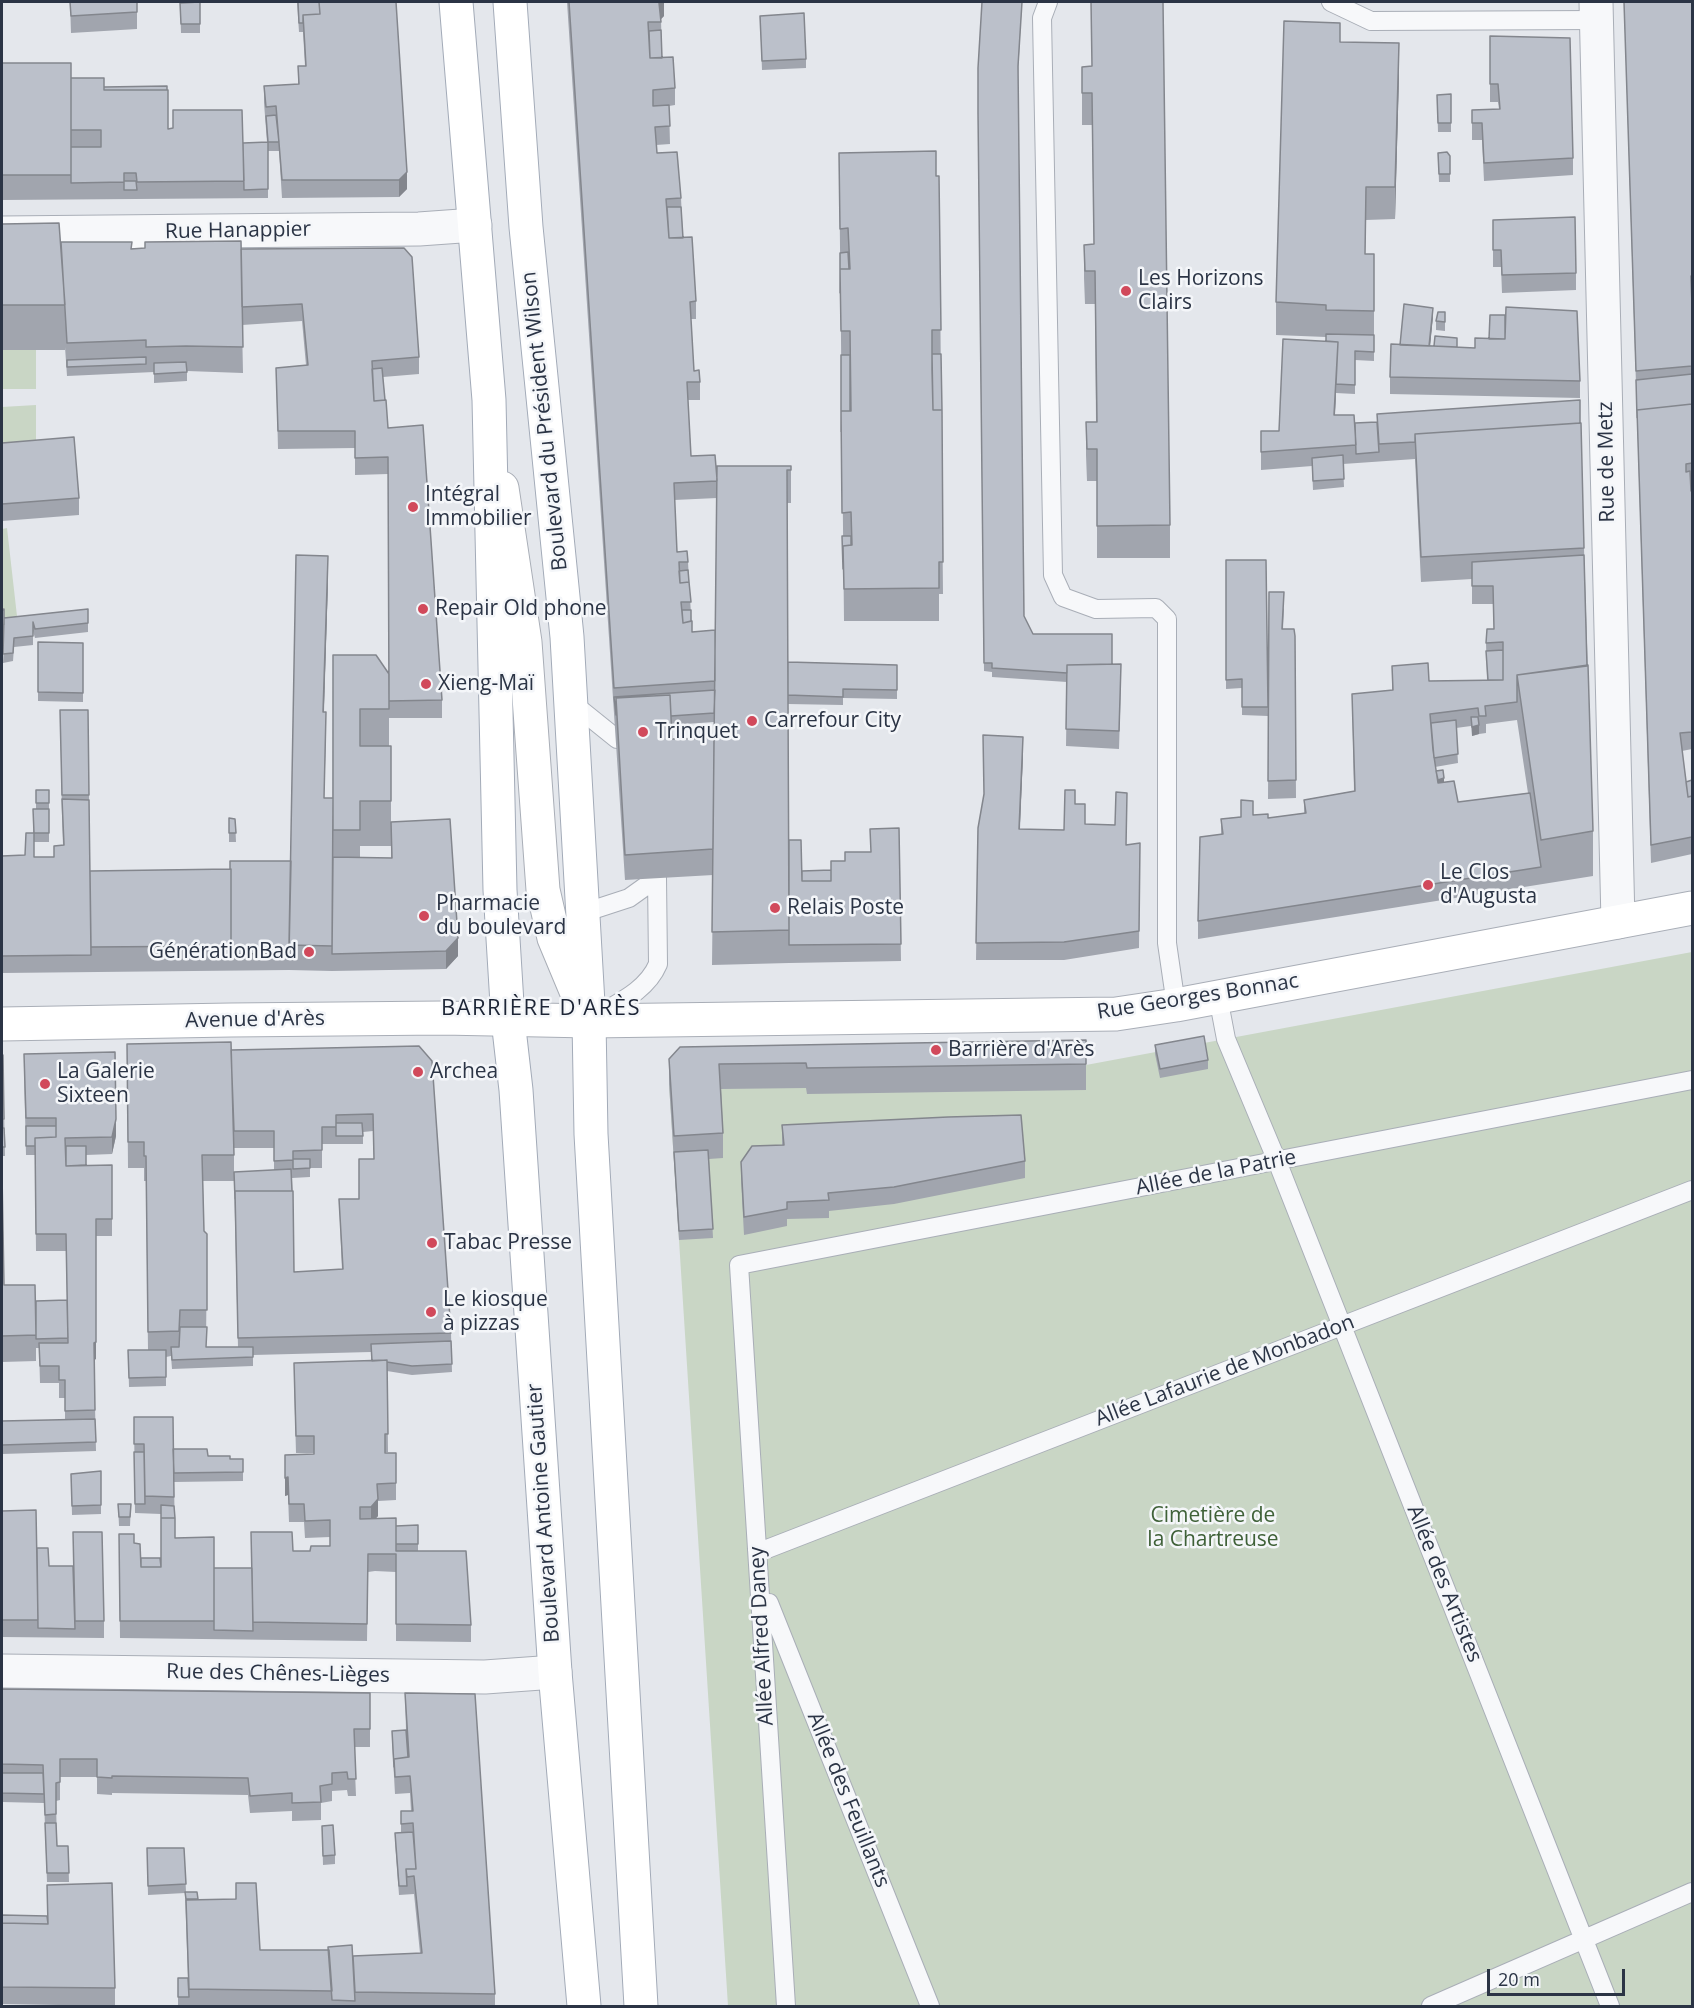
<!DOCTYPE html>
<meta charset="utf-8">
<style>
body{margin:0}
#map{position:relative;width:1694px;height:2008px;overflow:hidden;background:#e4e7ec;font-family:"Open Sans",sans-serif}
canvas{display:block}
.frame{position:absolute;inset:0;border:3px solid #2b3445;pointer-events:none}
.scale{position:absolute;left:1487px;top:1969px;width:138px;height:27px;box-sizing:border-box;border:3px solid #2b3445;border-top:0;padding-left:8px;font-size:18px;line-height:21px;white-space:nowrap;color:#2b3445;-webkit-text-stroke:4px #f4f6f9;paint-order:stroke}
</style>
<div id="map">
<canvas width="1694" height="2008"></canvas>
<div class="frame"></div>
<div class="scale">20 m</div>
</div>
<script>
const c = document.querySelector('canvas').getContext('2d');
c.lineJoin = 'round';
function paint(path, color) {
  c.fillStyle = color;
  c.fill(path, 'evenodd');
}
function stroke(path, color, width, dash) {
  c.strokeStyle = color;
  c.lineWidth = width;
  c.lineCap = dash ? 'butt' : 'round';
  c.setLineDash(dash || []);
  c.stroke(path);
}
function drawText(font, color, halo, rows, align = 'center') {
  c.font = font + ' "Open Sans",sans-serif';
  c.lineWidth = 5;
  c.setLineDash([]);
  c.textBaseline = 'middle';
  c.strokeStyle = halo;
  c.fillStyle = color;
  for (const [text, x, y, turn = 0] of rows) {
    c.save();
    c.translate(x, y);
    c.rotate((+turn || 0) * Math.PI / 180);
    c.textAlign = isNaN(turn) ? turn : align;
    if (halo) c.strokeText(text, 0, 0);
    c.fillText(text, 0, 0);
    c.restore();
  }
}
const green = new Path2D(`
 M2,350H36V389H2Z
 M36,405V447L2,449V407Z
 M7,528L18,625L2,627V529Z
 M1692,952V2006H728L669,1084L680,1072L1086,1065Z`);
const lane = new Path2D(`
 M1048,2L1042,18L1053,575L1063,597L1096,609L1156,608L1167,619V943L1176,1005
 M1331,2L1371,21L1597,20
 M571,702L617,739
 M583,913L629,898L657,878
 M1218,997L1226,1039L1277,1161L1610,2006
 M596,1016C620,1002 647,990 658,964L657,878
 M757,1550L767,1549L1692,1190
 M759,1603H769L930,2006
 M786,2006L739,1265L1692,1080
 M1431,2006L1692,1892`);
const street = new Path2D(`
 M1596,2L1618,922
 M2,233L419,229L475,225
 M2,1671L485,1677L555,1672`);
const secondary = new Path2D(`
 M502,488L525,642L543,890L554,938L587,1017
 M2,1024L231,1020L443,1018L589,1021L1116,1014L1176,1005L1692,908`);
const primary = new Path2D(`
 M456,2L489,400L500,890L508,1020L516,1090L555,1672L584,2006
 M510,2L526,227L567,637L589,1021L591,1134L641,2006`);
const wall = new Path2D(`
 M70,2H137V29L71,33Z
 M200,2V33H181L180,3Z
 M297,2L407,189L399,197L282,198L279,151H268V198L2,200V63L71,78L104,87L168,129L173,128V110L244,163L267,142L264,103V86L298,84V66H305L303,32H299Z
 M567,2H664V16L661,19L662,58L675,88V105L669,106L670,144L656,145L657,153L681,198L683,238L696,301V319H691L694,371L700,382V400H688L691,456L717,479L791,466V503H787L788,662L897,665V699L843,698V705L788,704L789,930L802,871L831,870L845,861L871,852L899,828L901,961L789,963L712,965L713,875L625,880ZM717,498L715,630L692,632L688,562L677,552L674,500ZM714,722V738L672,739L671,725Z
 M1022,2L1018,74L1024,616L1033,634L1112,664L1121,682L1119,749L1066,746L1067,682L992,677V672L984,671L978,122Z
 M1091,2L1170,525V558H1097V481H1087L1086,455V422H1096L1095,304H1085L1084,278V245L1094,244L1092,125H1082V67L1092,66Z
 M1624,2H1692V480H1690L1691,491H1692V749L1682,751L1686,782L1692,780V854L1651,863Z
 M760,16L806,59V68L762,70Z
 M1490,36L1573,158V175L1484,181L1482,140H1472V110L1499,109L1498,102H1490Z
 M1340,42L1399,76L1395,219L1366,220L1365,254H1374V361L1355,360V394L1336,393L1335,415L1355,423L1377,422V414L1584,548L1593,831V876L1198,939V921L1221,834V819L1253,815L1268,818L1304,813V800L1354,791L1352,694L1392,690V666L1429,681L1487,680L1486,643L1494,629L1493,604H1472V579L1421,582L1415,459L1343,464L1344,487L1313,490L1312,466L1261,470V431H1279L1326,341V337L1276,335V302ZM1517,720L1528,793L1458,802L1436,771L1435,767L1458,763L1456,728L1471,726L1472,736L1479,734L1486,733V724Z
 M1451,94V132H1438L1437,95Z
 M839,153L936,176H939L943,594H939V621H844Z
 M1438,153L1450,156V182H1439Z
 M1493,220L1576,273V290L1502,293L1501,267H1493Z
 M2,224L61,242L132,249H241L419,357V374L383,377L388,428L442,700V718H389V746H391V822L458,956L446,969L332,971L289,970L2,973V856L25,855L33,833L36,809V790L49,803V842H34V857H54L63,845L62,816L60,710H88L90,871L230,869L291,861L328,581L324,712L326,738L324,798L332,946L333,655L389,673L388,474L355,475V448L278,449L276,368L306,365L302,321L242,325L243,373L187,371V381L154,383V372L67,376L65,347V350H2ZM391,839V858H360V846H391Z
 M1445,312V331L1436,330V321Z
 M1433,316L1430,346L1457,347L1580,381V398L1390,394V377L1400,345Z
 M2,443L79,498V515L2,521Z
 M1226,560H1266L1268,716L1242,715V688L1226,689Z
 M1269,592L1284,609L1283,629L1295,636L1296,798L1268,799Z
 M88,609V632L35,638L33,631V645L14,647L13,661L3,663L4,642H2V610L4,618Z
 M38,642L83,643V702L38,701Z
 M1023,755L1020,829L1064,830L1075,804L1085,824L1115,825L1127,810L1126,845L1140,843L1139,948L1064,960H976L978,828L984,794Z
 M229,818L235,819L236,842H229Z
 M1086,1040V1090L807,1094L806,1088L721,1089L723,1133V1158L709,1159L713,1238L679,1240L669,1084V1059Z
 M127,1044L231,1050L419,1046L451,1333L452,1372L412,1375L387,1371L388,1452H385V1453H396V1500L378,1501V1516L376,1518L396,1526L418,1525V1551L471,1625V1642L396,1641V1572L375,1571L368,1572L367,1641L120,1638L119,1534L134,1543L141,1558L161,1567V1514L135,1513L134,1417L173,1449L208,1456L230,1459H243V1481L174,1482L175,1538L214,1621L251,1568L293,1551H310L330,1546V1537L305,1538L304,1522H289L288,1495L285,1496V1455L314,1454V1453H296L294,1380L371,1361V1352L253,1355V1366L172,1369L171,1356L166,1357V1386L129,1387L128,1350H148L146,1181H144V1168H128ZM373,1131L374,1159L359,1199H339L342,1270L294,1272L292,1178L310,1177V1168H322V1144H363V1132ZM234,1148H274V1170L234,1172ZM203,1181H234L238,1347H206L207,1234L204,1231Z
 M1155,1045L1208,1060V1069L1160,1078L1155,1054Z
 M2,1055H3L5,1156H2Z
 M24,1071L116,1136L112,1154L86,1155V1165H112V1236H96V1359L94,1360L96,1451L2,1454V1421L65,1420V1398H59V1383H40L39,1348H36V1361L2,1362V1174L4,1285L36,1301L67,1300L66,1251H36L35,1155H26Z
 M782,1125L1025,1161V1178L894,1204L829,1211V1218L787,1219V1226L744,1235L741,1179V1162L782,1145Z
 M101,1471V1514L72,1515L71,1474Z
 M118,1504H131L130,1526H119Z
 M2,1511L37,1548L49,1566L104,1621V1638L2,1637Z
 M2,1689L370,1693V1747H354L356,1796H348L347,1790L332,1791V1801L321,1803V1820L292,1821V1811L250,1813L248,1795L112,1793V1795L97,1794V1777H60V1800L56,1801L57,1846H68L69,1882H47L44,1799V1803L2,1802Z
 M405,1693L495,1994V2007L178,2006V1978H188L185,1893L148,1895L147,1848H184L186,1892L198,1899H236V1883L260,1950L353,1964L420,1953L414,1894L399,1895L395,1841V1833L401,1832V1811H411L410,1793L395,1794L392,1740L406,1730Z
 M322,1826L335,1855V1864L323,1865Z
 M47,1885L115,1988V2006L2,2004V1915L47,1917Z`);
const shadedWall = new Path2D(`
 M661,2H664V16L659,21V3Z
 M1399,43V76L1395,219V187Z
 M407,172V189L399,197V180Z
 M1433,308V316L1429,357V348Z
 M1336,384V393L1334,433V415Z
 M328,556V581L323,737V712Z
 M1479,725V734L1472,736V727Z
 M1023,737V755L1019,846V829Z
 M1444,778V787L1437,789V780Z
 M458,938V956L446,969V951Z
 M116,1119V1136L112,1154V1137Z
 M96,1342V1359L94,1360V1343Z
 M288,1477V1495L285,1496V1478Z
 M378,1499V1516L371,1524V1507Z`);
const building = new Path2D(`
 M70,2H137V12L71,16Z
 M200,2V24H181L180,3Z
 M298,2H319L320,14L303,15V23H299Z
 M319,2H396L407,172L399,180H282L276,106L266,107L264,86L299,84L298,66H306L303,15L320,14Z
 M569,2H661L659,3L661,22H648L650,58L673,57L675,88L653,90V106L669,105L670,126L655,127L657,153L677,152L681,198L666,199L669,238L692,237L696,301L690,302L694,371L699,370L700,382H687L691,456L715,455L717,479V481L674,483L677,552L687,551L688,562H679L680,583L689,582L691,602H681L683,623L692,621V632L715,630V681L614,688Z
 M982,2H1022L1018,66L1024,616L1033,634H1112V664L1067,665V673L992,668V663H984L978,113V68Z
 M1091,2H1163L1170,525L1097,526V449H1087L1086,422H1097L1095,271H1085L1084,245L1094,244L1092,93H1082V67L1092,66Z
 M1624,2H1692V276H1691L1692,306V366L1636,371Z
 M804,13L806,59L762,61L760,16Z
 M1284,21L1340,23V42L1399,43L1395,187H1366L1365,254H1374V311L1326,310V305L1276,302Z
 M661,30L662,58H650L649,31Z
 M1490,36L1570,38L1573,158L1484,163L1482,123H1472V110L1500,109L1498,84H1490Z
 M2,63H71V175H2Z
 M71,78H104V90H168V129L173,128V110H242L244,181L137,182L136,173H124V182L71,183V147H101V130H71Z
 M167,86V90H104V87Z
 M1451,94V123H1438L1437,95Z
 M276,115L279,142H268L266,116Z
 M268,142V189L244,190L243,143Z
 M936,151V176H939L941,330H932V370L933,410H942L943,562H939V588L844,589L843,546L852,545L851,512L842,513L841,411H851L850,331H841L840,269H850L848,228L840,229L839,153Z
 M1447,152L1450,156V174H1439L1438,153Z
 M124,181H136L137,190H124Z
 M667,207H681L683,238H669Z
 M1575,217L1576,273L1502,275L1501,250H1493V220Z
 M59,223L65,305H2V224Z
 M241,241L243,347L186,346L146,347V340L67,343L61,242H132L131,249L145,248V242Z
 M404,248L412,257L419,357L372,361L374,401L386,400L388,428L423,425L442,700L389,701L388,457L355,458V431H278L276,368L308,365L302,304L242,307L241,249Z
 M848,252L849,269H840V293V253Z
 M1404,304L1433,308L1429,346L1400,345Z
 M1506,307L1577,311L1580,381L1390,377L1391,344L1475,348V338L1505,339Z
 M1438,312H1445V322L1436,321Z
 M1490,315H1505V339H1489Z
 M1326,334L1374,335V352L1355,351V385L1336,384L1338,342L1326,341Z
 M1435,336L1457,338V347L1434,346Z
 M1283,339L1338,342L1334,415H1354L1356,445L1261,452V431H1279Z
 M932,354H941L942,410H933Z
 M841,355H850V411H841V432Z
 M146,357V364L67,367V360Z
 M186,362L187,372L154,374V363Z
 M382,368L385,400L374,401L372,369Z
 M1692,374V404L1637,410V418L1636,380Z
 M1580,400V423L1415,434V442L1379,444L1377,414Z
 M1692,404V463L1686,464V472L1690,471L1691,491H1692V732L1680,733L1688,797L1692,796V837L1651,845L1637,410Z
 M1377,422L1379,452L1356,454L1355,423Z
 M1581,423L1584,548L1421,557L1415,434Z
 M74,437L79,498L2,504V443Z
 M1343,455L1344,479L1313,481L1312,458Z
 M717,466H791V470H787L789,930L712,932Z
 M842,536H851V545L843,546V569Z
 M296,555L328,556L323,712H326L324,798H333L332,946L289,945Z
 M1584,555L1587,666L1517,675V702L1485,706L1486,716H1479L1478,708L1430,714L1433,750L1438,783L1454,781L1458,802L1530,793L1541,867L1198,921L1200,837L1223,834L1221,819L1241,817V800L1253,801V815L1268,814V818L1306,813L1304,800L1355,791L1352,694L1393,690L1392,666L1428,663L1429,681L1503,680V642L1486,643L1487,629H1494L1493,586H1472V562Z
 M1226,560H1266L1268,707H1242V679L1226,680Z
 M688,570L689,582L680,583L679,571Z
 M1269,592H1284L1282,629H1294L1295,636L1296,780L1268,781Z
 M4,609V625H2V610Z
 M88,609V623L35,629L33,622V636L14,638L13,653L3,654L4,618Z
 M682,610H691V621L683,623Z
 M38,642L83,643V693L38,692Z
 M1503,650V680H1488L1486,651Z
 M333,655H376L389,674V709H360V746H391V801H360V830H333Z
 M788,662L897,665V690L843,689V697L788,695Z
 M1121,664L1119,731L1066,729L1067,665Z
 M1588,665L1593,831L1541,840L1517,675Z
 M715,690L714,713L671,716L670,695L616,698V715L614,697Z
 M670,695L672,739L714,738L713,849L625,855L616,698Z
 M60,710H88L89,795H62Z
 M1471,717H1478L1479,725L1472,727Z
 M1456,720L1458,754L1434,758L1431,723Z
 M983,735L1023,737L1019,829L1064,830L1065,790H1075V804H1085V824L1115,825L1116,792L1127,793L1126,845L1140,843L1139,931L1064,942L976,943L978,828L984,794Z
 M1443,770L1444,778L1438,780L1436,771Z
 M1692,780V796L1688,797L1686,782Z
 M36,790H49V803H36Z
 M62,799L89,800L91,955L2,956V856L25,855L26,833H34V857H54V846L64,845Z
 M33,809H49V833H34Z
 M229,818L235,819L236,833H229Z
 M450,819L458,938L446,951L332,954L333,857L392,858L391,822Z
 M899,828L901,944L789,945V840H801L802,881H831V861H845V852H871L870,829Z
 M230,861H291L289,953L231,954V869H230Z
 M231,869V946L91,947L90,871Z
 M831,870V881H802V871Z
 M1204,1036L1208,1060L1160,1069L1155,1045Z
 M1086,1040V1064L807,1068L806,1063L719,1064L723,1133L674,1136L669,1059L680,1047Z
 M231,1042L234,1155H202L204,1231L207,1234V1310H180L179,1331L148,1332L146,1156H144V1142H128L127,1044Z
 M419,1046L432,1061L451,1333L238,1338L235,1191H293L294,1272L343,1269L339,1199H359V1159H374L373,1114L336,1115V1127H322V1150L293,1151V1160L274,1161V1131H234L231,1050Z
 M115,1052L116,1119L112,1137L65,1138L66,1166L112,1165V1219H96V1342L94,1343L95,1410L65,1411V1380H59V1366H40L39,1343H68L66,1234H36L35,1138L56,1137V1118H26L24,1054Z
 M2,1055H3L4,1119H2Z
 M1021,1115L1025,1161L894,1187L828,1193L829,1200L787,1202V1209L744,1217L741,1162L752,1146L784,1145L782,1125L948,1117Z
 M336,1123H362L363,1136H336Z
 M26,1126H56V1137L35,1138V1146H26Z
 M2,1128H4L5,1147H2Z
 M66,1146H86V1165L66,1166Z
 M708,1150L713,1229L679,1231L674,1152Z
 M293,1159H310V1168L293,1169Z
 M291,1169L292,1191H235V1199L234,1172Z
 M2,1174L4,1285H35L36,1335L2,1336Z
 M67,1300L68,1338L36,1339V1301Z
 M180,1327H207L206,1347H253V1357L172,1360L171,1347H179Z
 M451,1341L452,1364L412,1366L387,1362V1360L372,1361L371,1344Z
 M128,1350H166V1377L129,1378Z
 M387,1360L388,1434H385V1453H396V1483L377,1484L378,1499L371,1507H360V1519L396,1518V1551H466L471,1625L396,1624V1554H368L367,1624L253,1622L251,1532H292L293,1551H310L311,1546H330V1520L305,1521L304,1504H289L288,1477L285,1478V1455L314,1454V1436H296L294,1363Z
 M134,1417H173L174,1497L145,1496L144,1444H134Z
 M95,1419L96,1442L2,1445V1421Z
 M173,1449H207L208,1456H230V1459H243V1472L174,1473Z
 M134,1452H144L145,1504H135Z
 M101,1471V1505L72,1506L71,1474Z
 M118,1504H131L130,1517H119Z
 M161,1505L174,1506L175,1518H161Z
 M36,1510L38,1620H2V1511Z
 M161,1518H175V1538L214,1537V1621H120L119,1534H134V1543L140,1544L141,1567H161Z
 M418,1525V1544H396V1526Z
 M73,1532H102L104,1621H75Z
 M37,1548H48L49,1566H73L75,1629L38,1628Z
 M141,1558H160L161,1567H141Z
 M214,1568H252L253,1631L214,1630Z
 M2,1689L370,1693V1729H354L356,1779H348L347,1772L332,1773V1784L320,1786L321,1802L292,1803V1793L250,1796L248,1778L112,1776V1778L97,1777V1759H60V1782L56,1783V1814L45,1815L43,1765L2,1764Z
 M405,1693L475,1694L495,1994L355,1992L353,1956L422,1953L414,1876L407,1877L406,1869H416L413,1823L401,1824V1811H413L410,1776L395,1777L394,1759L409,1757Z
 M406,1730L408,1757L394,1759V1767L392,1731Z
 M2,1773H43L44,1794L2,1793Z
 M45,1823H56L57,1846H68L69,1873H47Z
 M333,1825L335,1855L323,1856L322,1826Z
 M413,1832L416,1869H406L407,1886H399L395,1833Z
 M147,1848H184L186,1884L148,1886Z
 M112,1883L115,1988L2,1987V1923L48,1924L47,1885Z
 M236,1883H256L260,1950H329L332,1991L189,1989L186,1900L236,1899Z
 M185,1892H197L198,1899H186Z
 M2,1915L47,1916L48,1924L2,1923Z
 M352,1945L355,2001L332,2000L328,1947Z
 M178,1978H188L189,1997H178Z`);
const markers = [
 [1126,291,6,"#d1495b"],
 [413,507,6,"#d1495b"],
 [423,609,6,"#d1495b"],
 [426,684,6,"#d1495b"],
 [752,721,6,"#d1495b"],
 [643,732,6,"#d1495b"],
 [1428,885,6,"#d1495b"],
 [775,908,6,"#d1495b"],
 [424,916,6,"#d1495b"],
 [309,952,6,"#d1495b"],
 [936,1050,6,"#d1495b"],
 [418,1072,6,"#d1495b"],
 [45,1084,6,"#d1495b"],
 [432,1243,6,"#d1495b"],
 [431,1312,6,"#d1495b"]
];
const streetNames = [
 ["Rue Hanappier",238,231,-1],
 ["Boulevard du Président Wilson",545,421,-96],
 ["Rue de Metz",1607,462,-91],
 ["Rue Georges Bonnac",1198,997,-9],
 ["Avenue d'Arès",255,1020,-1],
 ["Allée de la Patrie",1216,1173,-11],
 ["Allée Lafaurie de Monbadon",1225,1371,-21],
 ["Boulevard Antoine Gautier",544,1513,-94],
 ["Allée des Artistes",1444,1584,68],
 ["Allée Alfred Daney",762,1636,-93],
 ["Rue des Chênes-Lièges",278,1674,1],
 ["Allée des Feuillants",848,1800,68]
];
const poiNames = [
 ["Les Horizons",1138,279],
 ["Clairs",1138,303],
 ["Intégral",425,495],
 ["Immobilier",425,519],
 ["Repair Old phone",435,609],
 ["Xieng-Maï",438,684],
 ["Carrefour City",764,721],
 ["Trinquet",655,732],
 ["Le Clos",1440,873],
 ["d'Augusta",1440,897],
 ["Pharmacie",436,904],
 ["du boulevard",436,928],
 ["Relais Poste",787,908],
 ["GénérationBad",297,952,"right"],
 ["Barrière d'Arès",948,1050],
 ["La Galerie",57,1072],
 ["Sixteen",57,1096],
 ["Archea",430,1072],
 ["Tabac Presse",444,1243],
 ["Le kiosque",443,1300],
 ["à pizzas",443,1324]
];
const parkNames = [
 ["Cimetière de",1213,1516],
 ["la Chartreuse",1213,1540]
];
const neighbourhoodNames = [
 ["BARRIÈRE D'ARÈS",541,1009]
];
paint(green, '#c9d6c5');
stroke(lane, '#a9aeb7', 20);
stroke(street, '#a9aeb7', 35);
stroke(secondary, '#a9aeb7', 35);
stroke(primary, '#a3abb8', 35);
stroke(lane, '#f7f8fa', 18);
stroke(street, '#f7f8fa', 33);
stroke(secondary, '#fff', 33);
stroke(primary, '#fff', 33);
paint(wall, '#a1a5ae');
paint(shadedWall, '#83868d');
paint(building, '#bbc0ca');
stroke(building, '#83868d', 1.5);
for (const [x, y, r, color] of markers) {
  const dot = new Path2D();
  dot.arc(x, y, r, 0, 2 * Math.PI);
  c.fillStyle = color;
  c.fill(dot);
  stroke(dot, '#f4f6f9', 2);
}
drawText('21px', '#2b3445', '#f4f6f9', streetNames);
drawText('21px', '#2b3445', '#f4f6f9', poiNames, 'left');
drawText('21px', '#3f6138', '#f4f6f9', parkNames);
c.letterSpacing = '1.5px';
drawText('22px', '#1d2536', '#f4f6f9', neighbourhoodNames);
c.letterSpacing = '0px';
</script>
